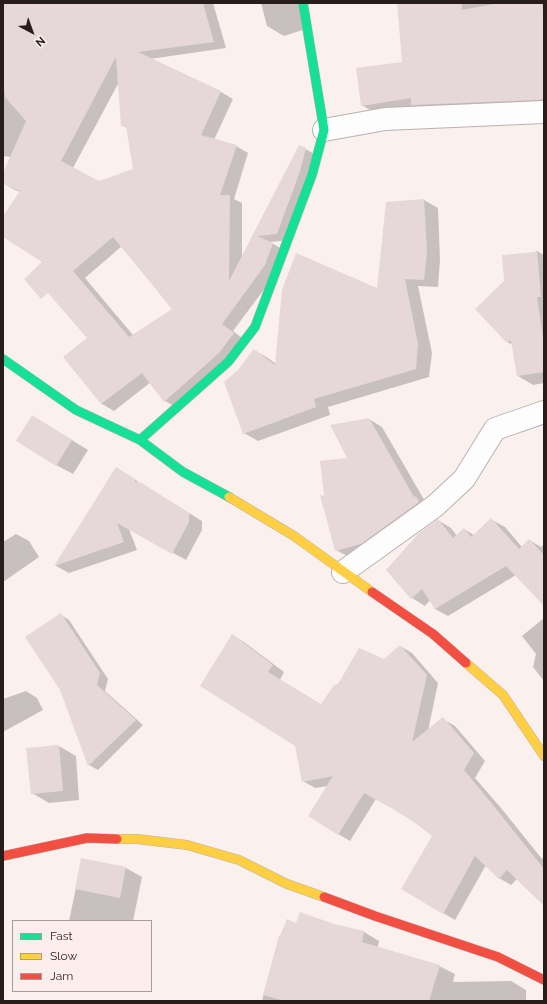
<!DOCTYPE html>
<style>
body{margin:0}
#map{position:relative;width:547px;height:1004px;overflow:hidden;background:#faf1ef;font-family:Raleway,sans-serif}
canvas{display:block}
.frame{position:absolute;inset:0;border:4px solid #271e1c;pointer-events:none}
.legend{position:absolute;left:12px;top:920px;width:140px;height:72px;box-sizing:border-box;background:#feeeeb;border:1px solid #a89b98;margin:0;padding:5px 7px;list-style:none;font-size:12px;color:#271e1c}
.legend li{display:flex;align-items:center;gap:8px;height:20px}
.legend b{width:20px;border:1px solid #a89b98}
.north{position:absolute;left:12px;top:12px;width:40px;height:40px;-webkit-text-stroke:3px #feeeeb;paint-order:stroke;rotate:139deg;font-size:11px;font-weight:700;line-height:16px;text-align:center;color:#271e1c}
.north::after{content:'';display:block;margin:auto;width:14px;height:18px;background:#271e1c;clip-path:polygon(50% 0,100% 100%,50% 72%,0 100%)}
</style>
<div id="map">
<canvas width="547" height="1004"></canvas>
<div class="frame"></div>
<ul class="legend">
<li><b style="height:5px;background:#16e098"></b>Fast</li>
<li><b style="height:5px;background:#ffcf43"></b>Slow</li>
<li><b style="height:5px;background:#f24e42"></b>Jam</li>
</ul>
<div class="north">N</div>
</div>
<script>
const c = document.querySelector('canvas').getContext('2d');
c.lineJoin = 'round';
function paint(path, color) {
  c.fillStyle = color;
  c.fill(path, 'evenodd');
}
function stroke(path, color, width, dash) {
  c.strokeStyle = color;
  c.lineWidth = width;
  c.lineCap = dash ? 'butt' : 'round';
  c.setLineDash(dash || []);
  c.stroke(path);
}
const shadow = new Path2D(`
 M19,3H213L226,48L150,59L221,92L233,99L214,140L236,146L248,153L234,199L242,203V260L300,146L318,156L289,240L270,242L285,251L277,272L233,331L246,341L177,408L165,401L151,382L114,411L102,404L64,357L88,338L44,262L3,236V222L75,216L13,189L3,183V176L11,157L3,156V18ZM119,82L122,125L127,128L134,169L99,182L73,168ZM122,246L173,310L133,335L85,278Z
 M261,3H303L309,28L284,36L267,26Z
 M398,3H544V106L423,111L413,106L373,112L362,105L403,63Z
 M424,200L438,208L440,260L438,287L418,286L432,353L429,377L328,407L330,415L258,441L244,433L239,370L254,350L268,358L276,364L378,290Z
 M537,251L544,255V383L533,385L518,376L513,345L507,342L536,253Z
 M369,419L382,427L426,503L349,557L336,550L349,459Z
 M49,426L88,450L73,474L56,465Z
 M116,468L202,521V530L186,560L129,529L137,550L69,573L56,566Z
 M438,520L451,528L457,536L464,529L474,535L492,520L505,527L522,547L529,540L541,547L544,544V605L516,575L448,616L435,609L430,600L425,606L412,598Z
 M16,534L29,541L39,557L3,582V542Z
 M61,615L69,620L108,679L105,691L143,725L98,770L89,765L61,690Z
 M544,618V681L533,667L536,654L522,636Z
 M232,635L244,642L284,672L280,680L322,705L385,660L400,646L412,653L438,683L428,731L443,719L455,726L485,761L475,778L501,808L542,859L544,856V905L517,879L511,885L499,878L486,865L455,920L402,889L434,836L403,814L376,799L350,841L338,834L328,786L315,788L303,781L296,746Z
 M26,691L37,698L43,710L3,732V699Z
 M59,746L76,756L79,800L49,803L32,793Z
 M82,859L126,868L142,877L133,921H69Z
 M297,924L334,925L364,932L379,941L378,947L439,966L455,974L453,982L511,981L526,990V1001H262L279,937Z`);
const building = new Path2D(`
 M3,3H203L214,42L138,52L221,91L201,135L237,145L220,195H230L229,281L299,145L306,148L300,171L277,234L257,236L273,243L265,265L222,324L234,333L219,353L164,402L142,373L101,404L63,357L87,338L48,293L41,299L24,279L42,262L3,237V216L20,191L3,184V173L26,121L5,97L3,76ZM116,57L121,126H126L133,169L99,181L61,161ZM113,237L172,309L129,337L73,271Z
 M397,3H462V10L499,3H542L544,19V99L538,100L411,105V98L361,106L356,68L402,62Z
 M424,199L427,252L424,280L405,279L418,344L416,369L314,399L316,407L243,434L224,382L238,370L254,349L275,365L282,290L296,253L377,288L386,202Z
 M537,250L541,297H537L544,344V372L517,376L511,341L506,342L475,309L504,281L502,255L535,252Z
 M32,415L72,440L56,466L16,441Z
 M369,418L414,497L416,496L419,502L361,544L335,551L320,495L324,496L320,461L347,458L330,425Z
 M116,467L135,479V482H140L189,513V522L172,554L117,523L124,542L54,566Z
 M491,518L519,549L529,539L544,555V606L506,566L435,609L422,589L411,599L386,570L418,534L438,519L453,538L464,528L471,537Z
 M61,613L100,673L97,685L136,720L88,766L60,690L25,637Z
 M232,634L273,665L268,672L321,704L334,685L338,684L359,648L384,659L400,645L427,675L412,742L443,717L474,753L464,770L489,800L544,869V906L507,870L499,879L475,856L443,914L401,889L432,836L414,822L391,808L364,793L338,835L308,816L333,776L302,782L295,746L200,686Z
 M59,745L63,791L31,794L26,748Z
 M81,858L126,867L120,898L75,889Z
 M300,912L334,924L364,931L362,942L440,965L429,1001H285L263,995L279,936H280L287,919L296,923Z`);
const street = new Path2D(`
 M324,130L385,119L544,112
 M343,572L435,506L464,479L495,429L544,412`);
const fast = new Path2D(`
 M3,359L76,410L140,440L183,472L229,497
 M140,440L228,362L255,327L312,175L324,130L303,3`);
const slow = new Path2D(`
 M229,497L294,536L372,592
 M466,663L503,695L544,756
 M117,839H137L187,845L239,860L287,884L324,897`);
const jam = new Path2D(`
 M372,592L433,634L466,663
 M3,856L87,838L117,839
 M324,897L375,916L498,957L544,980`);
paint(shadow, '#0003');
paint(building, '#e6d7d9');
stroke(street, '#bab1b0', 24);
stroke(fast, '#bab1b0', 10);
stroke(slow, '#bab1b0', 10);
stroke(jam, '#bab1b0', 10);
stroke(street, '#fefdfd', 22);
stroke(fast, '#16e098', 9);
stroke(slow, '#ffcf43', 9);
stroke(jam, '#f24e42', 9);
</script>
